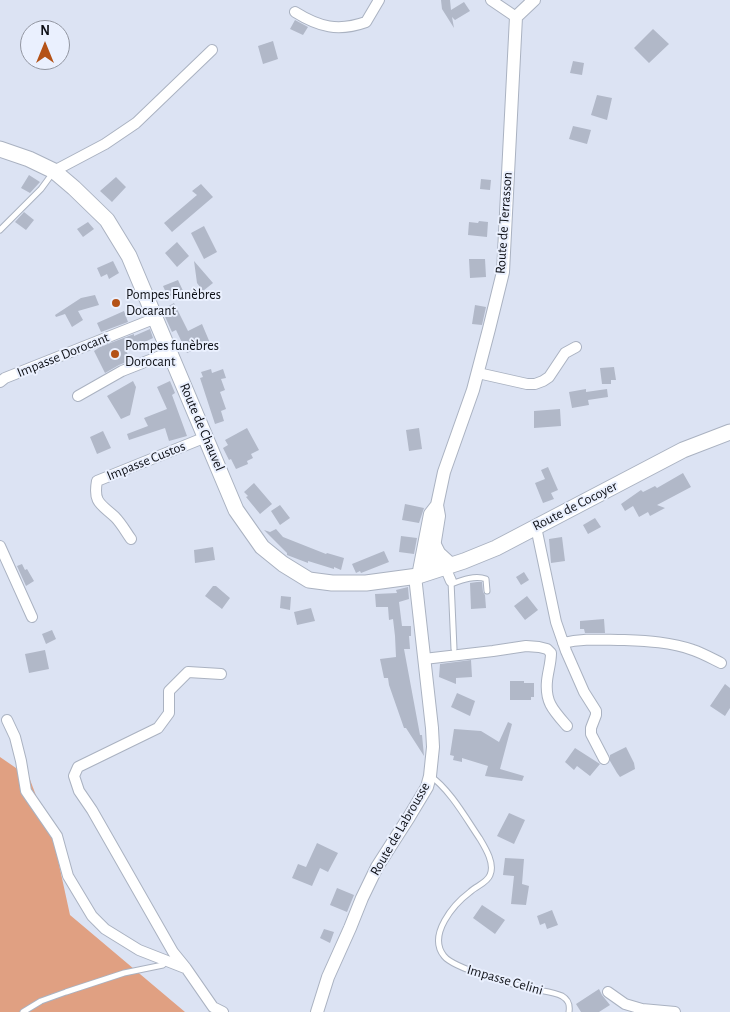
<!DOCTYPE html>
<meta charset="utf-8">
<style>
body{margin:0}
#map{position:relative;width:730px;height:1012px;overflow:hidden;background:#dce3f3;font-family:"Alegreya Sans",sans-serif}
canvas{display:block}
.north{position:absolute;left:20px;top:20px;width:50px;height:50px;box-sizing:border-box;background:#eaf0fe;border:1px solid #9296a1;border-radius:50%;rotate:0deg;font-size:14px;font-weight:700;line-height:20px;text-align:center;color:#0e1016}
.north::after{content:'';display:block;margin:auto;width:18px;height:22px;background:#b45217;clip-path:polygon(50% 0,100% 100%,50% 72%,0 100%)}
</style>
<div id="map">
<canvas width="730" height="1012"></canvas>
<div class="north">N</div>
</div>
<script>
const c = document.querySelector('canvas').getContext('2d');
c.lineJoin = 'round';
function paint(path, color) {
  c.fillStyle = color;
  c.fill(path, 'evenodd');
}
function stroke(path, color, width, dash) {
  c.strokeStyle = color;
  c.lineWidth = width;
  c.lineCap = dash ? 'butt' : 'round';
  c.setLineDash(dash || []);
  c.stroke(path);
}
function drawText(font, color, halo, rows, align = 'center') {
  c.font = font + ' "Alegreya Sans",sans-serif';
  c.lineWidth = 4;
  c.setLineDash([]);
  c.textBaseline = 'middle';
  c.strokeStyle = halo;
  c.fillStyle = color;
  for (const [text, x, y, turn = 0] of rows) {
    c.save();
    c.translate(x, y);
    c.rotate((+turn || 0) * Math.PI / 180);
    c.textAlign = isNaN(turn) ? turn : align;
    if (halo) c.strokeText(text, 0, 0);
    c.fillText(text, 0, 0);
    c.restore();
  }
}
const green = new Path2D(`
 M0,757L29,777L55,846L70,915L185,1012H0Z`);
const building = new Path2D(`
 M441,0H450L451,10L464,2L470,11L455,20L452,17L454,28L442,9Z
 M295,20L308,27L303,35L290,29Z
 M653,29L669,44L649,63L634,48Z
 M273,41L278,59L263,64L258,46Z
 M573,61L584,63L582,75L570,73Z
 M597,95L612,98L607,120L591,115Z
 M573,126L591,130L587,144L569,139Z
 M29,175L40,182L30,193L21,188Z
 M116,177L126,187L112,202L100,191Z
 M481,179L491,180L490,190L480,189Z
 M201,184L213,197L172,232L164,223L197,195L192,191Z
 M24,212L34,220L26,230L15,222Z
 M479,221L488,222L487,237L468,235L469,222L478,223Z
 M88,222L94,229L83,237L77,229Z
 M204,226L217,252L204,259L191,233Z
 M177,242L189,256L177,267L165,253Z
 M469,259H485L486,277L470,278Z
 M113,261L119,273L109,279L107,274L101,277L97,268Z
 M194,261L213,283L203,291L197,283Z
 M178,280L184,293L169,299L163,286Z
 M95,295L99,305L78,311L83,320L72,327L65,314L56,317L55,315L81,298Z
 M174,303L188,331L202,324L210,343L187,353L176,330L172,332L162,310Z
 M475,305L486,307L482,325L472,324Z
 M124,311L128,322L101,332L97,323Z
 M150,329L153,338L126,351L131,360L119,365L105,373L94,351L100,347L134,334V336Z
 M614,367L616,380H611V384H602L600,368Z
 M211,369L212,373L223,369L226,378L221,379L225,390L220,392L226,409L221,411L224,421L215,424L200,378L203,377L201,372Z
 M133,381L136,387L130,415L121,419L107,396Z
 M170,381L175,393L172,395L187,436L169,441L165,428L129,440L127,434L148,426L144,418L167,409L157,387Z
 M586,389V392L607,389L608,397L588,400L589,405L572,408L569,392Z
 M560,409L561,426L534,428V411Z
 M247,428L259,450L251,454L253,458L247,461L248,464L236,469L231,459L229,460L223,448L228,445L225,440Z
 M419,428L422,449L409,451L406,430Z
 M103,431L111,448L97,454L90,437Z
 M548,467L558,490L551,493L554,499L543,503L535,483L545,479L541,470Z
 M683,473L691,487L657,505L665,508L650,516L648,512L639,517L633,506L625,511L621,504L641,490L643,492L655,486L657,488Z
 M254,483L272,504L260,514L246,497L248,496L244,492Z
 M405,504L424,508L419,523L402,520Z
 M280,505L290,518L280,525L271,511Z
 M595,518L601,527L588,534L583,525Z
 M276,529L283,537L326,554L327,553L344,558L341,570L334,567V569L308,561V563L287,555V553L264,530L270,532Z
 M401,536L417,538L414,554L399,552Z
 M562,537L565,561L551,563L549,539Z
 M213,547L215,560L195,563L194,550Z
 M384,551L389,562L361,573L360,571L356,573L352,564Z
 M22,564L25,570L27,569L34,581L26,586L17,566Z
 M524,572L529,580L521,585L516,577Z
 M477,582H482L483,592L485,595L486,608L471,609L470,583Z
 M213,586H216L230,598L222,609L205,596Z
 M408,587L409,599L399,602L402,626H411V636H409L410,649H404L420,735H422L424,756L406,728H404L389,685L388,678H384L380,659L396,657L395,636L393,619L389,620L388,607H376L375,594L397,593L396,590Z
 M281,596L291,597L290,610L280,608Z
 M527,596L538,610L525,620L514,606Z
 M311,608L315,621L297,625L294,612Z
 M604,619L605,633H585L584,629H580V621Z
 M52,630L56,639L46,644L42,634Z
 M45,650L49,669L29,673L25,654Z
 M471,660L472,677L456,678V684L439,677L440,664Z
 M510,681H524V683H534V697H531V700H510Z
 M725,684L730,688V708L725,716L710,706Z
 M457,693L475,701L470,716L451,707Z
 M508,722L512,724L500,769L524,776L522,781L485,776L488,766L462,758V762L453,760L454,756L450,755L454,729L481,731L499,742Z
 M626,747L634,763L635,769L620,777L617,773L610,761V755Z
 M575,748L600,764L590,776L577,766L574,770L565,762Z
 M509,813L525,820L514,844L497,836Z
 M317,843L338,853L328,872L320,868L312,886L292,878L298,864L306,867Z
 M505,858L524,859L522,884L529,886L526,905L511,904L514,876L503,875Z
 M337,888L354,895L347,912L330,905Z
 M482,905L505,920L495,934L473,918Z
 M552,910L558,925L547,929L545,923L540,925L537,916Z
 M324,929L334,932L330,943L320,938Z
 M599,989L602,995L610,1005L599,1012H581L576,1004Z`);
const service = new Path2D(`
 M0,230L41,189L52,174
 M451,581L454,649
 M451,584C462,580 475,575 486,579L487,591
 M430,776C449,788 467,820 480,839C486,849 495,864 490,875C487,883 476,886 470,892C454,904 427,935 444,956C454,969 515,985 533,989C542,991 554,992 562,996C569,1000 570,1005 569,1012
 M23,1012L41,1001L66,992L124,973L163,965L166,961`);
const minor = new Path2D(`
 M491,0L516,17
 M295,12C319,27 338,32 366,22L379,0
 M54,171L105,144L136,123L212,50
 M478,373L527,384H535L543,381L549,377L565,353L576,347
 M0,382L5,378L156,318
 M78,396L122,371L170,352
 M536,527L556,622L566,651L584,692L596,711V715L591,728V734L604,759
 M131,539C126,532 121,523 115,517C101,504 93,503 97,481L206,437
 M0,546L32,617
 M445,567L451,581
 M563,643C583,638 603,640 624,640C647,641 671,642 693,650C702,653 711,658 721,663
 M424,659L493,651L526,646L539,647L547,649L551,653C551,663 548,671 547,681C545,702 553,710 567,726
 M221,674L188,672L169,691V713L158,728L78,767L74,776L79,791L92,810L173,952L186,968L213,1007L223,1012
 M7,720L15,737L21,761L26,791L57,836L68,876L92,916L105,929L139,950L185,968
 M608,992L625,1004L642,1009L675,1012`);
const tertiary = new Path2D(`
 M430,572L439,516L437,505L444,472L473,390L489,329L503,272L516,17L534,0
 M418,576L430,514L437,505
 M317,1012L328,977L350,928L362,898L377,867L409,817L427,787L430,776L433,747L432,728L415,576`);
const secondary = new Path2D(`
 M0,149L29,159L54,171L74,188L107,220L129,256L236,510L262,547L283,564L309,580L332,583H366L418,576L464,561L496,548L683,450L730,432
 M434,546L438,554L450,565`);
const markers = [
 [116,303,5,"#b45217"],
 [115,354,5,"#b45217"]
];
const streetNames = [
 ["Route de Terrasson",504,223,-86],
 ["Impasse Dorocant",63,355,-22],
 ["Route de Chauvel",202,427,67],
 ["Impasse Custos",146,461,-22],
 ["Route de Cocoyer",575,506,-27],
 ["Route de Labrousse",400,829,-60],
 ["Impasse Celini",505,980,16]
];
const poiNames = [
 ["Pompes Funèbres",126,295],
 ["Docarant",126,311],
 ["Pompes funèbres",125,346],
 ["Dorocant",125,362]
];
paint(green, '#e0a082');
paint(building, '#b1b8c8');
stroke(service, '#aab2c1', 7);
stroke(minor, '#aab2c1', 12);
stroke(tertiary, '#aab2c1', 14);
stroke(secondary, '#aab2c1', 17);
stroke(service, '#fff', 5);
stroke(minor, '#fff', 10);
stroke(tertiary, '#fff', 12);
stroke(secondary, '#fff', 15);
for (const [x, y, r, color] of markers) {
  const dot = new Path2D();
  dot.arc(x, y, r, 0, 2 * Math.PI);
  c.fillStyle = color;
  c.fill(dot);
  stroke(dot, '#eaf0fe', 2);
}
drawText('14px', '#0e1016', '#eaf0fe', streetNames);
drawText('14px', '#0e1016', '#eaf0fe', poiNames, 'left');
</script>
